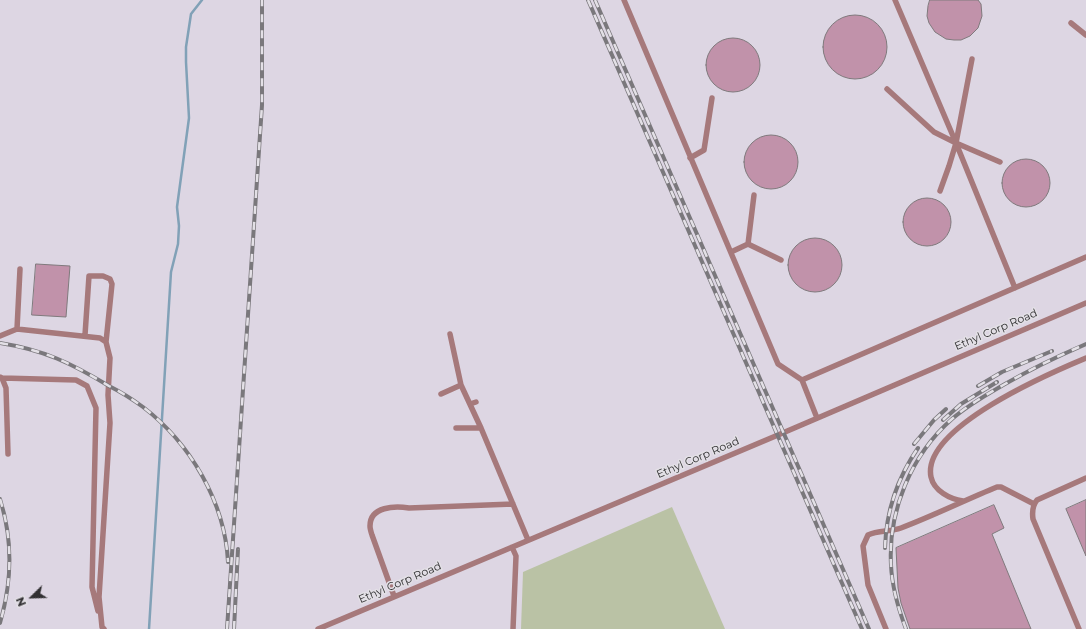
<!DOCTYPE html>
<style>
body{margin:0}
#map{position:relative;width:1086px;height:629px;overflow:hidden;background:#e3e0e6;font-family:Montserrat,sans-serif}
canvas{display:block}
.north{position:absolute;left:12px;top:577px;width:40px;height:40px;-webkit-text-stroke:3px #e3e0e6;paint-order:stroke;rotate:247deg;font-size:11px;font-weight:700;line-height:16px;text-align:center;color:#313032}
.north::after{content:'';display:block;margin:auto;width:14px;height:18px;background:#313032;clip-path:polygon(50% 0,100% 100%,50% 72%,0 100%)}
</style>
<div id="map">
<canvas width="1086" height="629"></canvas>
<div class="north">N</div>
</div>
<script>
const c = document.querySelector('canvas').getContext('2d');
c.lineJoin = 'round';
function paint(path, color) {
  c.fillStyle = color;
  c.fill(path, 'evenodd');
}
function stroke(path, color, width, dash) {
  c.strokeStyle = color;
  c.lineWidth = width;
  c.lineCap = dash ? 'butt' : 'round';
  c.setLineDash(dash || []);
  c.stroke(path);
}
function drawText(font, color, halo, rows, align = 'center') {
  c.font = font + ' Montserrat,sans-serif';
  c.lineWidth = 3;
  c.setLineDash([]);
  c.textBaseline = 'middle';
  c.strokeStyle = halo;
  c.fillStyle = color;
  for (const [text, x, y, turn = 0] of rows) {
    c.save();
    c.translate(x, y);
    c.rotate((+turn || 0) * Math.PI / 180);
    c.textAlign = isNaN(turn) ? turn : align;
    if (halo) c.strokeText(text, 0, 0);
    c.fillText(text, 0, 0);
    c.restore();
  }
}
const built = new Path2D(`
 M0,0H1086V629H0Z`);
const green = new Path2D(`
 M672,507L725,629H521L523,572Z`);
const stream = new Path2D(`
 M149,629L171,272L178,244L179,226L177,207L189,118L186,62V47L191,14L202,0`);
const building = new Path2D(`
 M930,0H978L981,4L982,16L978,28L970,36L961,40H954L946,39L935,32L929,23L927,16L928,6Z
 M823 47a32 32 0 1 1 64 0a32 32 0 1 1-64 0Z
 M706 65a27 27 0 1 1 54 0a27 27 0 1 1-54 0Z
 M744 162a27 27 0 1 1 54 0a27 27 0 1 1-54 0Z
 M1002 183a24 24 0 1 1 48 0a24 24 0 1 1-48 0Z
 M903 222a24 24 0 1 1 48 0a24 24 0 1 1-48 0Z
 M788 265a27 27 0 1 1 54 0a27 27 0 1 1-54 0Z
 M36,264L70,266L66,317L32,315Z
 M1086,500V556L1066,509Z
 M994,505L1004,528L992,534L1031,629H910L901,603L898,588L896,548Z`);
const lane = new Path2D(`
 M624,0L778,364L802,380L817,418
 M895,0L956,143L949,166L940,191
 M1071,23L1086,35
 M972,59L956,143L1000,162
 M887,89L934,132L956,143L1015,288
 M690,158L704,150L712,98
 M748,244L754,195
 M731,252L748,244L781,260
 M17,329L20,269
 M85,335L89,276H103L110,279L112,284L106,342
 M0,336L17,329L100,338L106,342L110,358L108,395L110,423L99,597L102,627L104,629
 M0,377L2,378L6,388L8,454
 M2,378L76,380L87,386L96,408L92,587L98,611
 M802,380L1086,257
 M441,394L461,385L450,334
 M470,404L476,402
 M456,428H481L461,385
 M481,428L528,540
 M963,501C950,499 934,491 931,477C921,428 1050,373 1086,358
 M512,547L516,556L513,629
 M394,596L372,535C371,532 370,528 370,526C370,506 395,506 409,508L513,504
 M318,629L778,435L1086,303
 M886,629L868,585L863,546L868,535C878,530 890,532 901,528C933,516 965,500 997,487H1001L1034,504
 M1079,629L1033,519C1032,512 1032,506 1037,500L1086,478`);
const rail = new Path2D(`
 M588,0L862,629
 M595,0L869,629
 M0,343C44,350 71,363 109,386C121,392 132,399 143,407C190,443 225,502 228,562
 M978,386L1002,372L1052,351
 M943,420L961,404L997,382
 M914,444L934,420L946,409
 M0,499C13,540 12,582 0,623
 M885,548C886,512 898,477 918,448
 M227,629L262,105V0
 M234,629L238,549
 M906,629C898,608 892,587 891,565C888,511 911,455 952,419C968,405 986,395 1005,384C1031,369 1058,356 1086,344`);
const streetNames = [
 ["Ethyl Corp Road",996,330,-23],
 ["Ethyl Corp Road",698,458,-23],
 ["Ethyl Corp Road",400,583,-23]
];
paint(built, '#ddd6e3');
paint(green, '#bac2a5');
stroke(stream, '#81a1b7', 2.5);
paint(building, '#c192aa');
stroke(building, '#807a7d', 1);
stroke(lane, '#a6797b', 5.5);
stroke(rail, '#7a787c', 4);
stroke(rail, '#e3e0e6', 2.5, [8]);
drawText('11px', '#313032', '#e3e0e6', streetNames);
</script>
